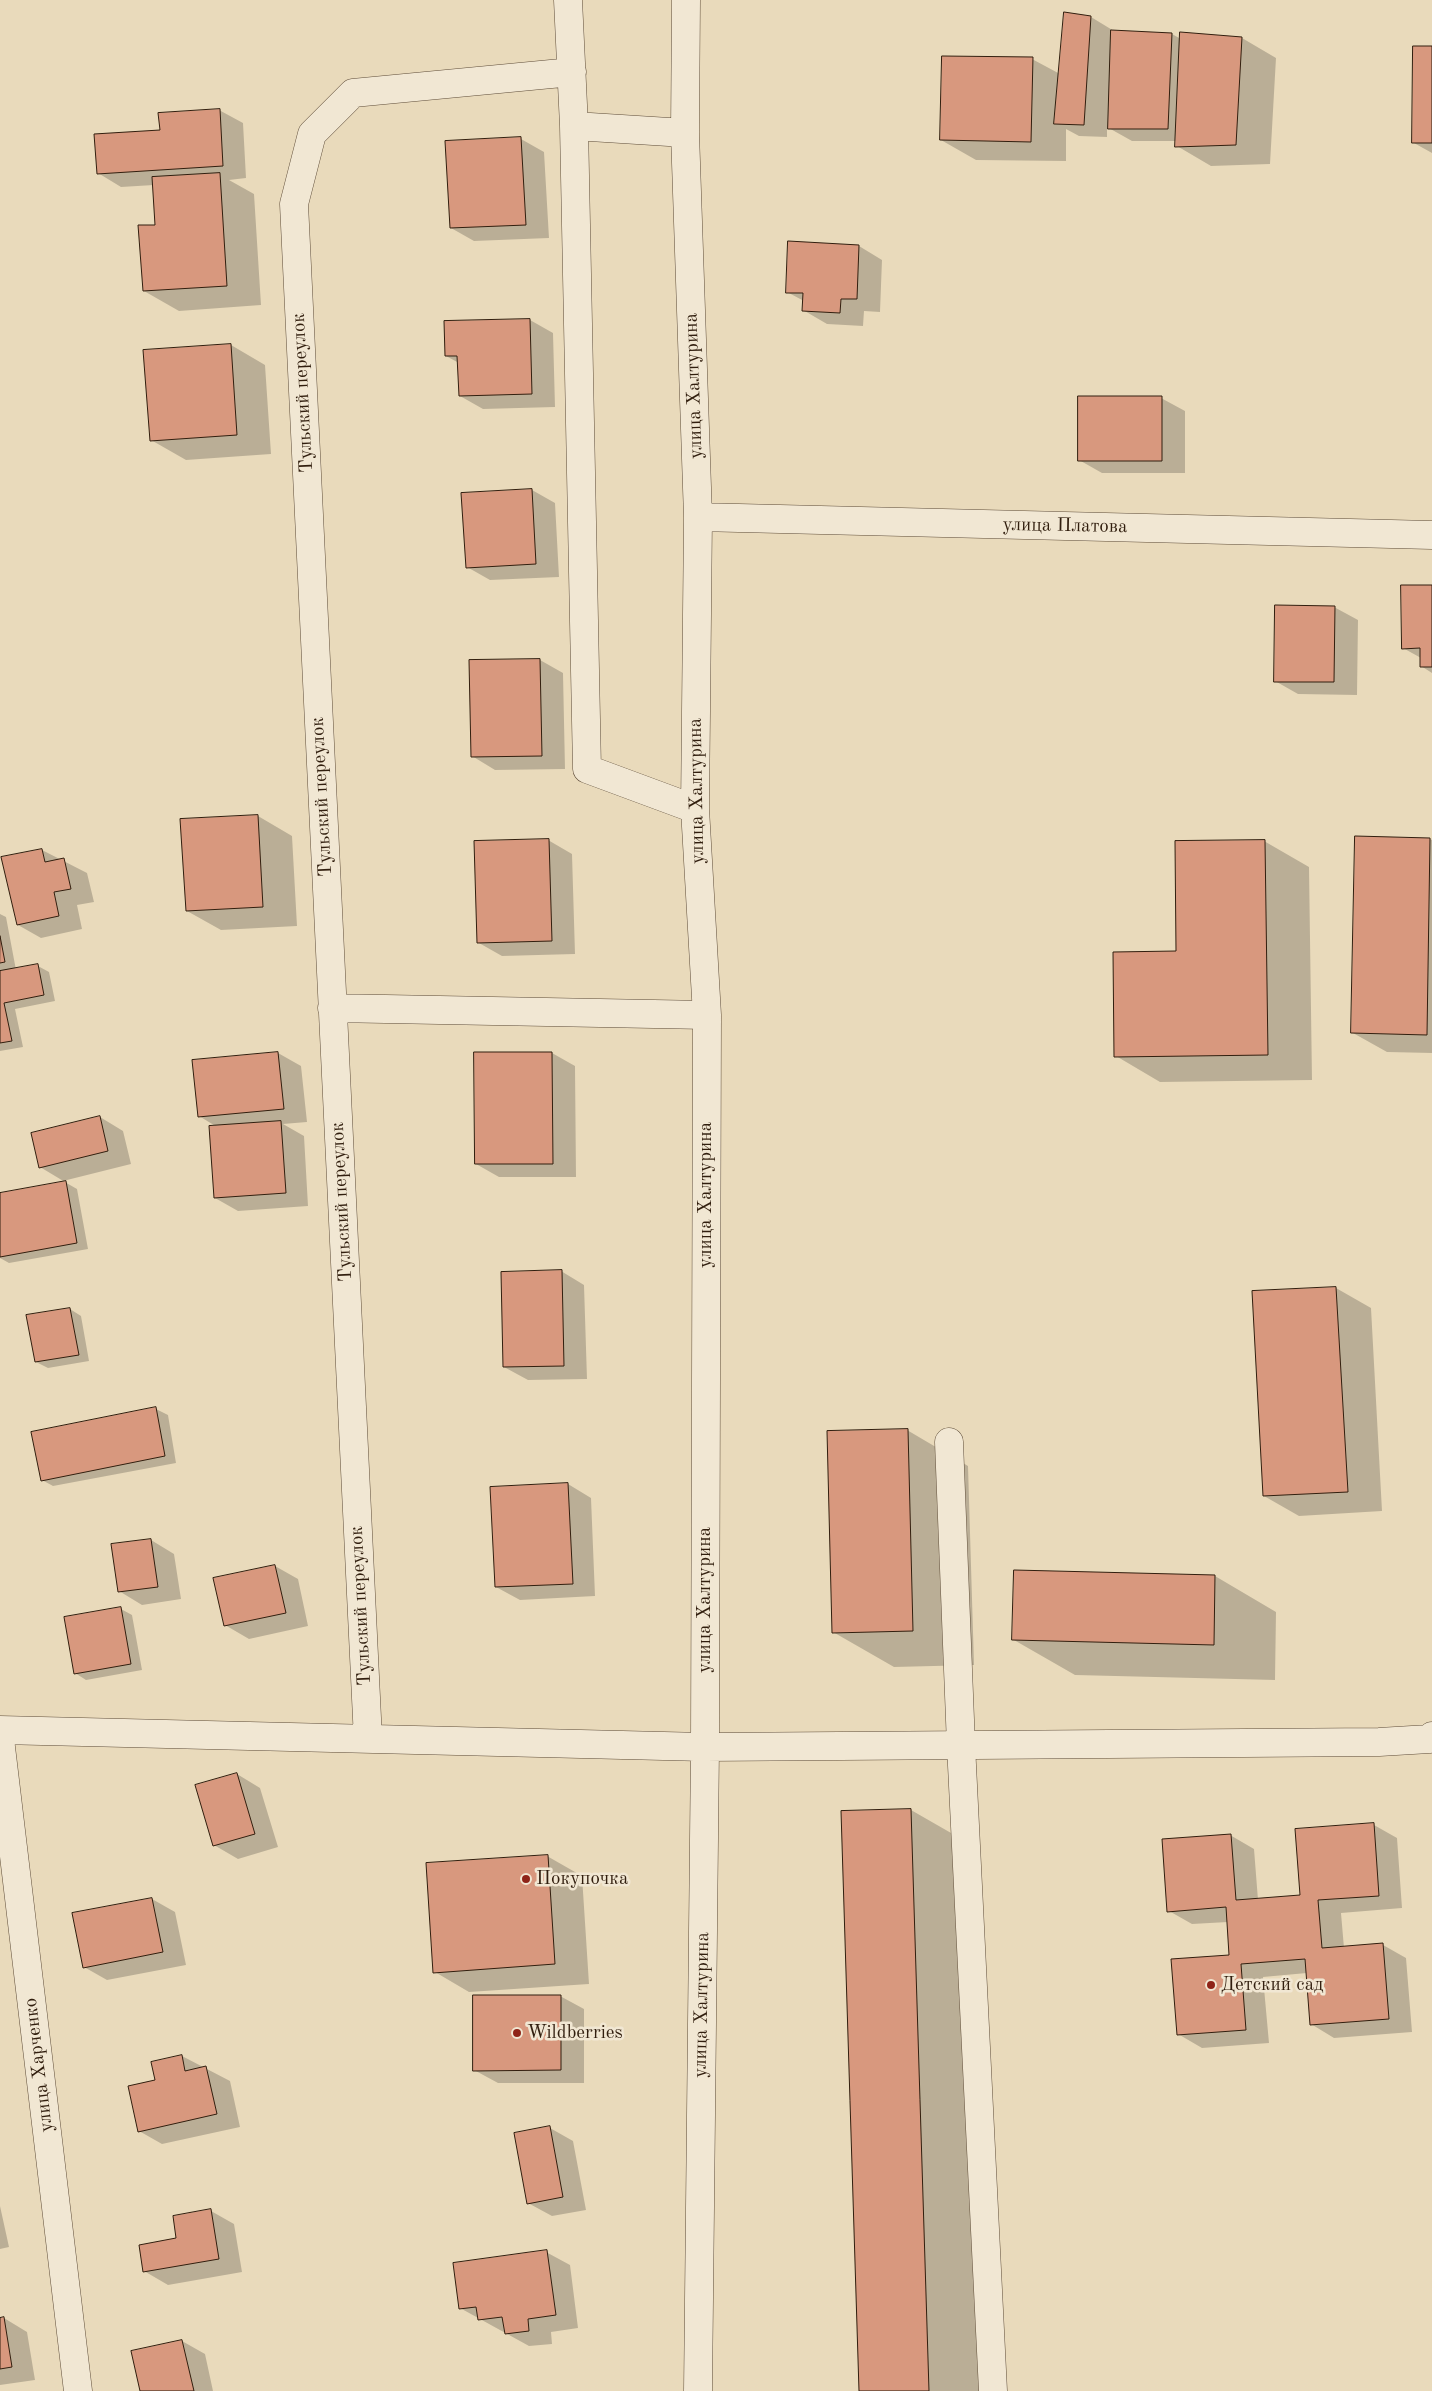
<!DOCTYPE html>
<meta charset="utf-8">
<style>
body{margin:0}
canvas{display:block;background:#e9dabb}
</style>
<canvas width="1432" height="2391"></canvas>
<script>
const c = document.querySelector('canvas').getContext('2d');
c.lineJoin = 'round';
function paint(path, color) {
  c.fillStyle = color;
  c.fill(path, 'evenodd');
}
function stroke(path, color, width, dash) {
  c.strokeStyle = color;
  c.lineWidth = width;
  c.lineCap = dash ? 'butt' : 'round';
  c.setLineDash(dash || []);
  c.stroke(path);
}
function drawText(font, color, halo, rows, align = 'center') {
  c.font = font + ' "Old Standard TT",serif';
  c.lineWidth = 5;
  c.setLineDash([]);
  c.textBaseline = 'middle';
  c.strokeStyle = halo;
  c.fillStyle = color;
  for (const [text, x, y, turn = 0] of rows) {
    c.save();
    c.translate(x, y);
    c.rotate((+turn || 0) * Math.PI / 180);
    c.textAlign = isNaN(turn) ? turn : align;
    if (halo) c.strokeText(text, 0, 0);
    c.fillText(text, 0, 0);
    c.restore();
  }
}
const shadow = new Path2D(`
 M1091,17L1114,31L1172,34L1181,39L1242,38L1276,58L1270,164L1211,166L1177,146V141H1132L1107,127V137L1079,136L1066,129V161L976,160L941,140L1032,59L1060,74Z
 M1432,48V153L1414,143Z
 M219,110L243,123L246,178L229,180L254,194L261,305L179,311L144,291L156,226L154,185L121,187L98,173L161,131Z
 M521,139L544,152L549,238L474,241L451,228Z
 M790,243L859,246L882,260L880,312L864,311L863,326L827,324L803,310L804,301L787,292Z
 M530,320L553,333L555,407L483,409L460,396L459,363L446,356Z
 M231,345L265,365L271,454L186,460L151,440Z
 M1161,398L1185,411V473H1102L1079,460Z
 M532,490L555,503L559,577L490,580L467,567Z
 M1432,586V673L1421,666V658L1403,648Z
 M1334,607L1358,620L1357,695L1298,694L1275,681Z
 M540,660L563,673L565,769L495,770L472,756Z
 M258,816L292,836L297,926L221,930L187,911Z
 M1430,839L1432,840V1053L1387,1052L1353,1033Z
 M548,840L572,854L575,954L502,956L479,943Z
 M1264,841L1309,867L1312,1080L1160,1082L1116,1056L1178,953Z
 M42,850L87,873L94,902L77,905L82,929L41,938L18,925Z
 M0,914L6,917L16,970L38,966L49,972L55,1001L15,1009L23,1047L0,1051Z
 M278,1053L301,1066L307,1122L283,1124L304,1136L308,1206L238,1211L215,1198L217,1127L199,1116Z
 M552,1053L575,1066L576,1177H499L476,1164Z
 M100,1117L123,1131L131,1164L63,1181L77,1189L88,1249L9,1263L0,1258V1194L65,1182L40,1167Z
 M561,1271L584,1285L587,1379L528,1380L504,1367Z
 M1336,1288L1371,1308L1382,1511L1299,1516L1264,1496L1253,1292Z
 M70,1309L81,1316L89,1361L48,1368L36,1362Z
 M156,1409L168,1415L176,1463L53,1486L42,1480Z
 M907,1430L968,1466L974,1665L894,1667L833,1632Z
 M568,1484L591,1498L595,1596L520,1600L496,1587Z
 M151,1540L174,1554L181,1599L142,1605L119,1591Z
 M275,1566L298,1579L308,1626L249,1639L225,1625Z
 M1215,1576L1276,1612L1275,1680L1075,1675L1014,1640Z
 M121,1609L132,1615L142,1670L86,1680L75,1673Z
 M237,1774L260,1788L278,1847L238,1859L214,1845Z
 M911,1810L972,1845L989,2391H860Z
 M1374,1825L1397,1838L1402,1908L1341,1913L1344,1948L1383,1945L1406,1958L1412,2032L1334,2038L1311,2024L1307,1973L1263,1977L1269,2043L1202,2048L1178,2034L1231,1956L1228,1922L1192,1924L1169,1911L1230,1835L1254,1849L1258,1900L1301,1897Z
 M547,1856L582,1876L589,1984L469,1992L435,1972Z
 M152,1899L175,1912L186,1965L107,1980L84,1967Z
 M560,1996L584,2009V2083H498L474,2070Z
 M182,2056L230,2081L240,2127L162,2144L139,2131L157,2081Z
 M550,2128L573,2141L586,2210L552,2216L528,2203Z
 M0,2206L9,2247L0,2249Z
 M211,2211L234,2224L242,2272L168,2285L144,2271Z
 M546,2252L570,2265L578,2328L551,2332L552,2344L529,2346L460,2308Z
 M4,2318L27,2332L35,2380L0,2385V2319Z
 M182,2341L205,2354L213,2391H141Z`);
const building = new Path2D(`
 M1064,12L1091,16L1084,125L1054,124Z
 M1111,30L1172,33L1168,129H1108Z
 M1180,32L1242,37L1236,145L1175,147Z
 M1413,46H1432V143H1412Z
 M942,56L1033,57L1031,142L940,140Z
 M220,109L223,166L97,174L94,134L160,130L158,113Z
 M521,137L526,225L450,228L445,141Z
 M220,173L227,286L143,291L138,225H155L152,177Z
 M788,241L859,245L857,299H841L840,313L802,311L803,293H786Z
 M530,319L532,394L459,396L457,356H445L444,321Z
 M231,344L237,435L150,441L143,350Z
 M1078,396H1162V461H1078Z
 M532,489L536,564L466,568L461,493Z
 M1401,585H1432V667H1420V648L1402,649Z
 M1275,605L1335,606L1334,682H1274Z
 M540,659L542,756L471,757L469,660Z
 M258,815L263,907L186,911L180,819Z
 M1355,836L1430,838L1427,1035L1351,1033Z
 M549,839L552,941L477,943L474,841Z
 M1265,840L1268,1055L1114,1057L1113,952L1176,951L1175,841Z
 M42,849L45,862L64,858L71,889L54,892L59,916L17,925L1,857Z
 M0,936L5,962L0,963Z
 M38,964L44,995L4,1003L12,1041L0,1043V971Z
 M278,1052L284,1109L198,1117L192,1060Z
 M474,1052H552L553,1164H475Z
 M100,1116L108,1151L39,1168L31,1133Z
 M281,1121L286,1193L214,1198L209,1126Z
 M66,1181L77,1243L0,1257V1193Z
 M562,1270L564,1366L503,1367L501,1272Z
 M1336,1287L1348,1492L1263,1496L1252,1291Z
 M70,1308L79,1355L35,1362L26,1315Z
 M156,1407L165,1456L41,1481L31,1432Z
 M908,1429L913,1631L832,1633L827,1431Z
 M568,1483L573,1584L495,1587L490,1487Z
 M151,1539L158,1587L118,1592L111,1544Z
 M275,1565L286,1613L224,1626L213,1578Z
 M1014,1570L1215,1575L1214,1645L1012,1640Z
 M121,1607L131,1664L74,1674L64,1617Z
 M237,1773L255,1834L213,1846L195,1785Z
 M911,1809L929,2391H859L841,1811Z
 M1374,1823L1379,1896L1318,1900L1322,1948L1383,1943L1389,2019L1310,2025L1305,1959L1241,1964L1246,2030L1177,2035L1171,1959L1229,1955L1226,1907L1167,1912L1162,1839L1231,1834L1236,1900L1300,1895L1295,1829Z
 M548,1855L555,1964L433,1973L426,1863Z
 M152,1898L163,1952L83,1968L72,1913Z
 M473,1995H561V2070L473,2071Z
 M182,2055L185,2071L206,2066L217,2114L138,2132L128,2086L155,2080L151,2062Z
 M550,2126L563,2197L527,2204L514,2133Z
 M211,2209L219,2259L143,2272L139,2245L176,2238L173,2216Z
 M547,2250L556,2315L528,2319L529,2331L505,2334L502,2317L478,2320L476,2307L459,2309L453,2263Z
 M4,2317L12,2367L0,2369V2318Z
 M182,2340L194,2391H140L131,2351Z`);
const minor = new Path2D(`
 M568,0L574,126L587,769L695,809
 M686,0L685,133L698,517L695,809L707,1015L705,1747L698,2391
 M574,126L685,133
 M698,517L1432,535
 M332,1008L707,1015
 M949,1442L961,1745L993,2391
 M0,1730L705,1747L1379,1742L1429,1739L1432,1736
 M0,1739L78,2391
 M368,1739L294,204L312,134L353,93L572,72`);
const markers = [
 [526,1879,5,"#8f2418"],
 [1211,1985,5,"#8f2418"],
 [517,2033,5,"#8f2418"]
];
const streetNames = [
 ["улица Халтурина",694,386,-92],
 ["Тульский переулок",303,393,-93],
 ["улица Платова",1065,526,1],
 ["улица Халтурина",697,791,-91],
 ["Тульский переулок",322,797,-93],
 ["улица Халтурина",706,1195,-90],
 ["Тульский переулок",342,1202,-93],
 ["улица Халтурина",705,1600,-90],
 ["Тульский переулок",361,1606,-93],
 ["улица Халтурина",702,2005,-89],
 ["улица Харченко",39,2065,-97]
];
const poiNames = [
 ["Покупочка",536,1879],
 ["Детский сад",1221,1985],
 ["Wildberries",527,2033]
];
paint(shadow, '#0003');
paint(building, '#d8987e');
stroke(building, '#311e0e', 1);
stroke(minor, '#5f4d39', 29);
stroke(minor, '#f1e7d3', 28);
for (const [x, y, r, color] of markers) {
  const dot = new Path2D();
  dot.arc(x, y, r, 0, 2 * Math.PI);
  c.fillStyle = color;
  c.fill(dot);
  stroke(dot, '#f1e7d3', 2);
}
drawText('19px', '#311e0e', '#f1e7d3', streetNames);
drawText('19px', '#311e0e', '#f1e7d3', poiNames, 'left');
</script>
